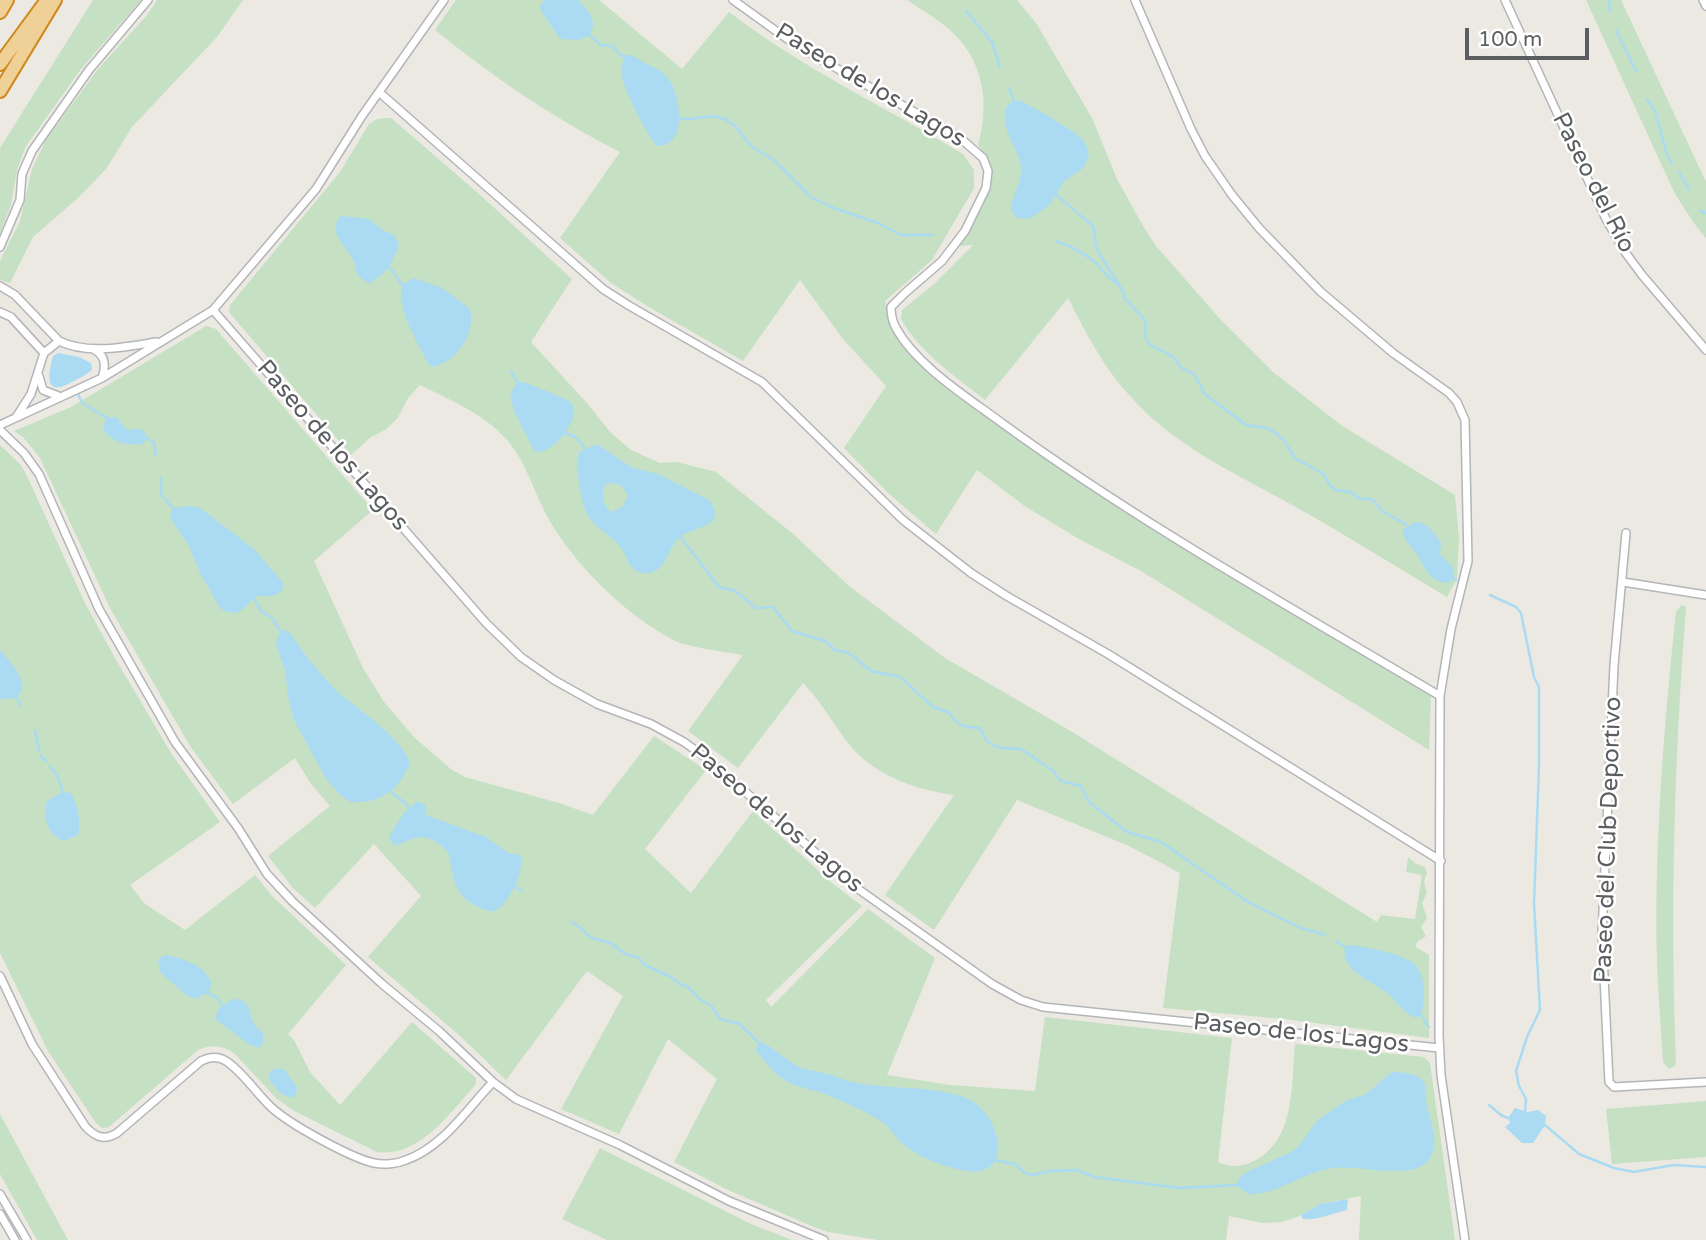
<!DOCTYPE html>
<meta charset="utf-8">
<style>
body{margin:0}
#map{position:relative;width:1706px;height:1240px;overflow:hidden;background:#ece9e3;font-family:"Varela Round",sans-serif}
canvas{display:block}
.scale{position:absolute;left:1465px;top:28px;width:124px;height:32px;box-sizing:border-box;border:4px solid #5b5e61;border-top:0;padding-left:9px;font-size:21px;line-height:24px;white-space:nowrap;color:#5b5e61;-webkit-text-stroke:5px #fff;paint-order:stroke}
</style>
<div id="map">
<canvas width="1706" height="1240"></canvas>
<div class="scale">100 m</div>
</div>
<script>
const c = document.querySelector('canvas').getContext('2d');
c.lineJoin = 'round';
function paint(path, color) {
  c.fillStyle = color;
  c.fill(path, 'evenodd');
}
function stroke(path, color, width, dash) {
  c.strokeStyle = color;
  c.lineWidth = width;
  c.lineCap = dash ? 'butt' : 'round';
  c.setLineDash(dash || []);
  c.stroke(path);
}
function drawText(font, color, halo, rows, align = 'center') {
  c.font = font + ' "Varela Round",sans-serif';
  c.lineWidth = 5;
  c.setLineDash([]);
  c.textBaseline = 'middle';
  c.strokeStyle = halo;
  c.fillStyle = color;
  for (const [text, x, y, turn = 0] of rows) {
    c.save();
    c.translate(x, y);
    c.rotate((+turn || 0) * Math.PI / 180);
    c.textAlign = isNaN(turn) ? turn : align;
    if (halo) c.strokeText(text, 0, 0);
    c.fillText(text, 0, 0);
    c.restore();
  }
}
const green = new Path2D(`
 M93,0H141L81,69L26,146L17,170L11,205L0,234V148Z
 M157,0H243L217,37L132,127L106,169L79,197L33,237L10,283L0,280V261L20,221L32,169L46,140L98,69L148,14Z
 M456,0H599L682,69L729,12C802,68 885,107 963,154L974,170V188L932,260L885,301C889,321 895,333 908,349L991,419L1059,468L1131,516L1431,695L1429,750L1141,571L1079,539L1026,507L977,470L936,534L888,493L844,448L886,386L843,339L800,280L743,361L647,306L611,283L560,238L620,152C553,118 493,77 435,30Z
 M907,0H1017L1036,23L1092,118L1117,179L1143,226L1156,246L1220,319L1273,372L1341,425L1455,495L1459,538L1457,579L1447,597C1398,568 1351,538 1301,510C1240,475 1178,450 1130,396C1103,367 1086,333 1068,298L985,400C955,376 920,353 901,319L902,310L934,284L973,245L959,246C979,213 1006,181 978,145C989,108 985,65 956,36C942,21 923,11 907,0Z
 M1586,0H1621L1706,182V238L1693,222L1674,192Z
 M386,118H391L478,193L572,279L531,342L586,402L611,433L631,450L660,463L677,462L716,472L792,533L849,586L945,658L1069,730L1377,922L1381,915L1415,919L1422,875L1406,872L1408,857L1416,864L1425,867L1427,873L1424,881L1427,893L1422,903L1427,918L1421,927L1426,936L1417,942L1416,947L1429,955V1038L1284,1019L1163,1008L1180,873L1129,846L1017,800L934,930L885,895L954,795C916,790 873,775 849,744C833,724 821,701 803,683L738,768L688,731L743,655C727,652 687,647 675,641C625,615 572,563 546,514C533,489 525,460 506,439C483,413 450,400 420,385L408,398L397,419L385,430L371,437L351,455L229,312L230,305L340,172L369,124L377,119Z
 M206,326L216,329L373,510L314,561L363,668L384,702L415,738L452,770L465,777L559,803L593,815L654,736L706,770L645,849L691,893L753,811L832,883L862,906L766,1000L771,1007L868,909L935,958L887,1075L950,1085L1035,1091L1045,1017L1232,1038L1218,1162C1231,1168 1241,1167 1254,1161C1296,1140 1291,1085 1295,1044L1424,1057L1430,1063L1455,1240H1359L1361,1196L1320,1204L1297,1217L1281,1222L1263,1223L1229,1216L1226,1240H878L828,1232L814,1227L728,1190L674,1162L717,1079L668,1039L619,1134L561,1109L623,996L587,971L506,1080L460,1036L368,957L421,896L374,844L315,908L293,888L268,856L330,806L311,784L295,758L233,804L190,746L110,608L40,458L23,437L14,431L71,407Z
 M0,445L21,465L26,474L85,603L115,658L171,753L220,822L130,885L145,904L185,930L255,875L272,896L346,965L288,1034L294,1040L310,1072L340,1105L412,1022L476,1078V1084C451,1112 419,1158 377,1152L294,1111L276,1098L235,1054C223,1045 211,1044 198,1050L109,1127L102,1128L96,1123L48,1051L0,953Z
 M1682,605L1686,607C1674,760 1670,912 1676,1065L1669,1069L1663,1062C1661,1029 1658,995 1657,961C1654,844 1664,727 1676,611Z
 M1706,1101V1157L1612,1164L1606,1109Z
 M0,1114L68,1240H37L0,1174Z
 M600,1148L751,1224L792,1240H607L562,1219Z`);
const water = new Path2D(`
 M545,0H578C589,11 598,20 590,35L579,40L560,39L541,11L540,5Z
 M625,55C633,54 638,59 645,63C653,67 662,71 668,78C681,95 688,147 657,146C647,136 625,91 622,77C621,69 622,62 625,55Z
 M1018,100C1029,104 1077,132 1083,140C1087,145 1088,151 1089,157L1082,169L1064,181L1050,204L1030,219L1017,218L1011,211C1011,196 1022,184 1021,168C1019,146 996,126 1008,104Z
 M341,216L369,219L384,231L394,235L399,245L389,268L370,284L358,276C356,271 356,265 353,260C346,246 326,231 341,216Z
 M414,278L442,288L470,309C476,334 457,362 432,367L427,362C417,340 397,311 402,285Z
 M58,353L79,357L91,363L92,370C86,375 79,378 72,382C44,398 48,375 53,356Z
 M523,382C531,385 569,399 572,404C582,418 551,458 534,451L514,411L510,394L517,383Z
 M116,417L127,430L139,429L145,432L146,440L142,444C125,446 115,443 103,430L106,418Z
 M597,444L631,467L658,474L709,500C729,528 692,526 679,538C667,548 667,571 648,573C628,575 628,555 619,545C611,536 599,530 591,520C581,509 575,467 579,452ZM611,483L621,485L628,496L622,507L611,512C603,504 600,494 606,484Z
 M190,506L200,508L254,549L284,584L282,591L273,596H257C243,605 241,621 220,608L201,575L189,546L173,522L170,515L173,508Z
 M1416,522C1428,523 1435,534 1441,543L1440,554C1446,563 1457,565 1453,578L1448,583C1429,582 1425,567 1416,553C1410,544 1403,541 1403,529Z
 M284,630L289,631C302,652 319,673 337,691C358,710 401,736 410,763C399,789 381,804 351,802L340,795L326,779L294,720L288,697L285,670L276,645L278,635Z
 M0,650C10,663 27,676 20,694L12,699H0Z
 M63,792L71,793C78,806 81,820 78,835L64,841C48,835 42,817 47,801Z
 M418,801L426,806L425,813L428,816L486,837L508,853L520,855C526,868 508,907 494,911C488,912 484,909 479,907C472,903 465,901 461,894C452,882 452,866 448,852C429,833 419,834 397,846L391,842L389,837L403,814Z
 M1351,945C1366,947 1406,954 1416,966C1426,977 1425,1002 1421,1015L1415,1018C1403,1012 1398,1003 1389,995C1375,981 1340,973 1345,947Z
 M164,955C181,957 204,965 211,982L210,990L196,999L186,995L160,972L158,960Z
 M233,999C251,999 248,1012 254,1024C256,1028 260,1030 263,1033V1043L259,1048L250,1045L215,1019L219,1008Z
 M761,1042C776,1049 787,1061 801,1068C810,1071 819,1071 827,1074C836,1076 844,1080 852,1082C887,1090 938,1085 968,1099C1002,1114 1018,1186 957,1169C937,1164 916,1156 900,1141C892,1134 889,1125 878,1119C862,1110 843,1101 825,1094C814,1090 801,1088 790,1083C776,1077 765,1062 756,1050L758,1043Z
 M279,1068L285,1070L297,1087L296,1095L292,1098L281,1094L269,1080L270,1071Z
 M1392,1072C1401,1072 1417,1073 1423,1081C1427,1086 1425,1095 1426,1102C1430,1118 1442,1151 1425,1164C1404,1179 1360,1165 1335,1168C1304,1170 1279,1196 1248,1194L1236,1185L1240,1177L1247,1172L1289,1153L1297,1148L1318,1120L1345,1101L1366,1094Z
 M1515,1108L1528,1112L1538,1110L1546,1116L1545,1125L1533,1143H1522L1505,1127L1510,1123L1508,1118Z
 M1348,1199L1347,1210C1334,1213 1316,1221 1303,1219L1301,1215L1320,1204Z`);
const stream = new Path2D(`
 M1609,0L1610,11
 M966,11L992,42L1000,67
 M1616,30L1636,71
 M588,34L601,45L612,46L624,58
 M1009,88L1015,104
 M1647,100L1655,111L1667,155L1672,164
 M678,118L689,119L714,116L725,119L735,126L750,145L775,161L811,197L831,207L878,223L901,235H933
 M1679,172L1689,190
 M1055,194L1093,226L1097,250L1124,293V298L1146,321L1145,336L1149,344L1172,356L1182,368L1195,375L1204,393L1210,398L1246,425L1267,428L1273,431L1284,440L1295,458L1324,474L1330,486L1336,490L1351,492L1360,499H1372L1382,511L1407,525
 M1700,210L1706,214
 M1056,241C1071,246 1085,253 1097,264C1104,272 1108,279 1118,284
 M389,268C397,273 397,281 404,287
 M511,372L519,384
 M78,394L82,403L107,418
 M564,433L574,436L585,448
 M147,438L154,443L156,455
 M161,478V495L174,509
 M678,534L719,587L735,591L756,608L773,607L792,631L825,641L835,650L849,653L871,671L900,677L933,707L950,713C956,727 967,727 980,728L987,741L993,745L1002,748L1021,749L1052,770L1061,781L1081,786L1089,802L1127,832L1161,842L1248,902L1301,928L1325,935
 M1453,578L1456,580
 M1490,595L1516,607L1521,613L1534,677L1539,687V766L1534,904L1540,1010L1527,1037L1516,1071L1519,1086L1526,1099L1525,1111
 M252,596L262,612L271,617L282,633
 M16,697L21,706
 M35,731L39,751
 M41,756L46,761
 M50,766L58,777L63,792
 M388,789L406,804L410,810
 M512,885L522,891
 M572,922C580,926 584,931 590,937C595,940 601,940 607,942C620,946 620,956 638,957L645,965L671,977L680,984L688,987L701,1000L711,1005L720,1019L740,1024L761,1045
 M1336,941L1345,947
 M207,993L216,997L222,1004
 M1421,1015L1429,1027
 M1489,1105L1501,1115L1508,1118
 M1545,1125L1579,1154L1614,1168L1634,1172L1673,1165L1706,1167
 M995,1160L1015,1164L1025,1173L1033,1175L1050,1171L1077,1170L1094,1177L1180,1188L1236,1185`);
const minor = new Path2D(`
 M733,0L797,46L959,137L983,158L988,171L986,188L965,231L942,261L905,293L891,307C891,315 892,321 896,328C917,366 967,397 1002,423C1141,524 1292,608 1440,696
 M1135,0L1191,129L1205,156L1232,195L1259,228L1321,292L1393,353L1449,393L1457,402L1465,420L1468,561L1451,629L1440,696L1439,1036L1441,1075L1465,1240
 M1505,0L1606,219L1625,252L1642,275L1706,350
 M1703,0L1706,6
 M379,92L603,289L628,305L762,382L903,520L971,573L1005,595L1108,654L1441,861
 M0,247L20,200L22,174L32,151L89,70L148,0
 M0,286L15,295L59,341C88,355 125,347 156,342
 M213,310L486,623L521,657L554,680L597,704L651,724L684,742L705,757L854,886L992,984L1021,1000L1043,1007L1439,1048
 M0,312L11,317L44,353
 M93,349C106,355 106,366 102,378
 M39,376L43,390L61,397
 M17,416L31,394L44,353L59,341
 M0,425L102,378L213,310L316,189L362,116L444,0
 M0,430L24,453L39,474L99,609L175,742L238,828L267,874L292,901L381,983L439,1031L493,1082L516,1099L620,1145L729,1201L824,1240
 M1626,533L1614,665L1602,934L1609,1082L1614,1087L1706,1082
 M1623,582L1706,595
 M0,976L32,1044L85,1126C95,1137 104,1141 117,1133L201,1061C209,1057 218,1056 226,1061C243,1072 256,1093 271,1107C289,1124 351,1158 374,1163C384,1165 397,1164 406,1160C443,1147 467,1109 493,1082
 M0,1194L27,1240
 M0,1214L15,1240`);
const motorway = new Path2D(`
 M0,12L7,0
 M0,64L47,0
 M0,91L55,0`);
const streetNames = [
 ["Paseo de los Lagos",870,86,31],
 ["Paseo del Río",1593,183,63],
 ["Paseo de los Lagos",332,446,49],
 ["Paseo de los Lagos",776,819,40],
 ["Paseo del Club Deportivo",1609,840,-88],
 ["Paseo de los Lagos",1301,1034,6]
];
paint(green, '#c5e0c2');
paint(water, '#abdaf3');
stroke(stream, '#abdaf3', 2.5);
stroke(minor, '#b3b5b8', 10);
stroke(motorway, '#d1891d', 16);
stroke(minor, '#fff', 7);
stroke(motorway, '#efd097', 12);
drawText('24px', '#5b5e61', '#fff', streetNames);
</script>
